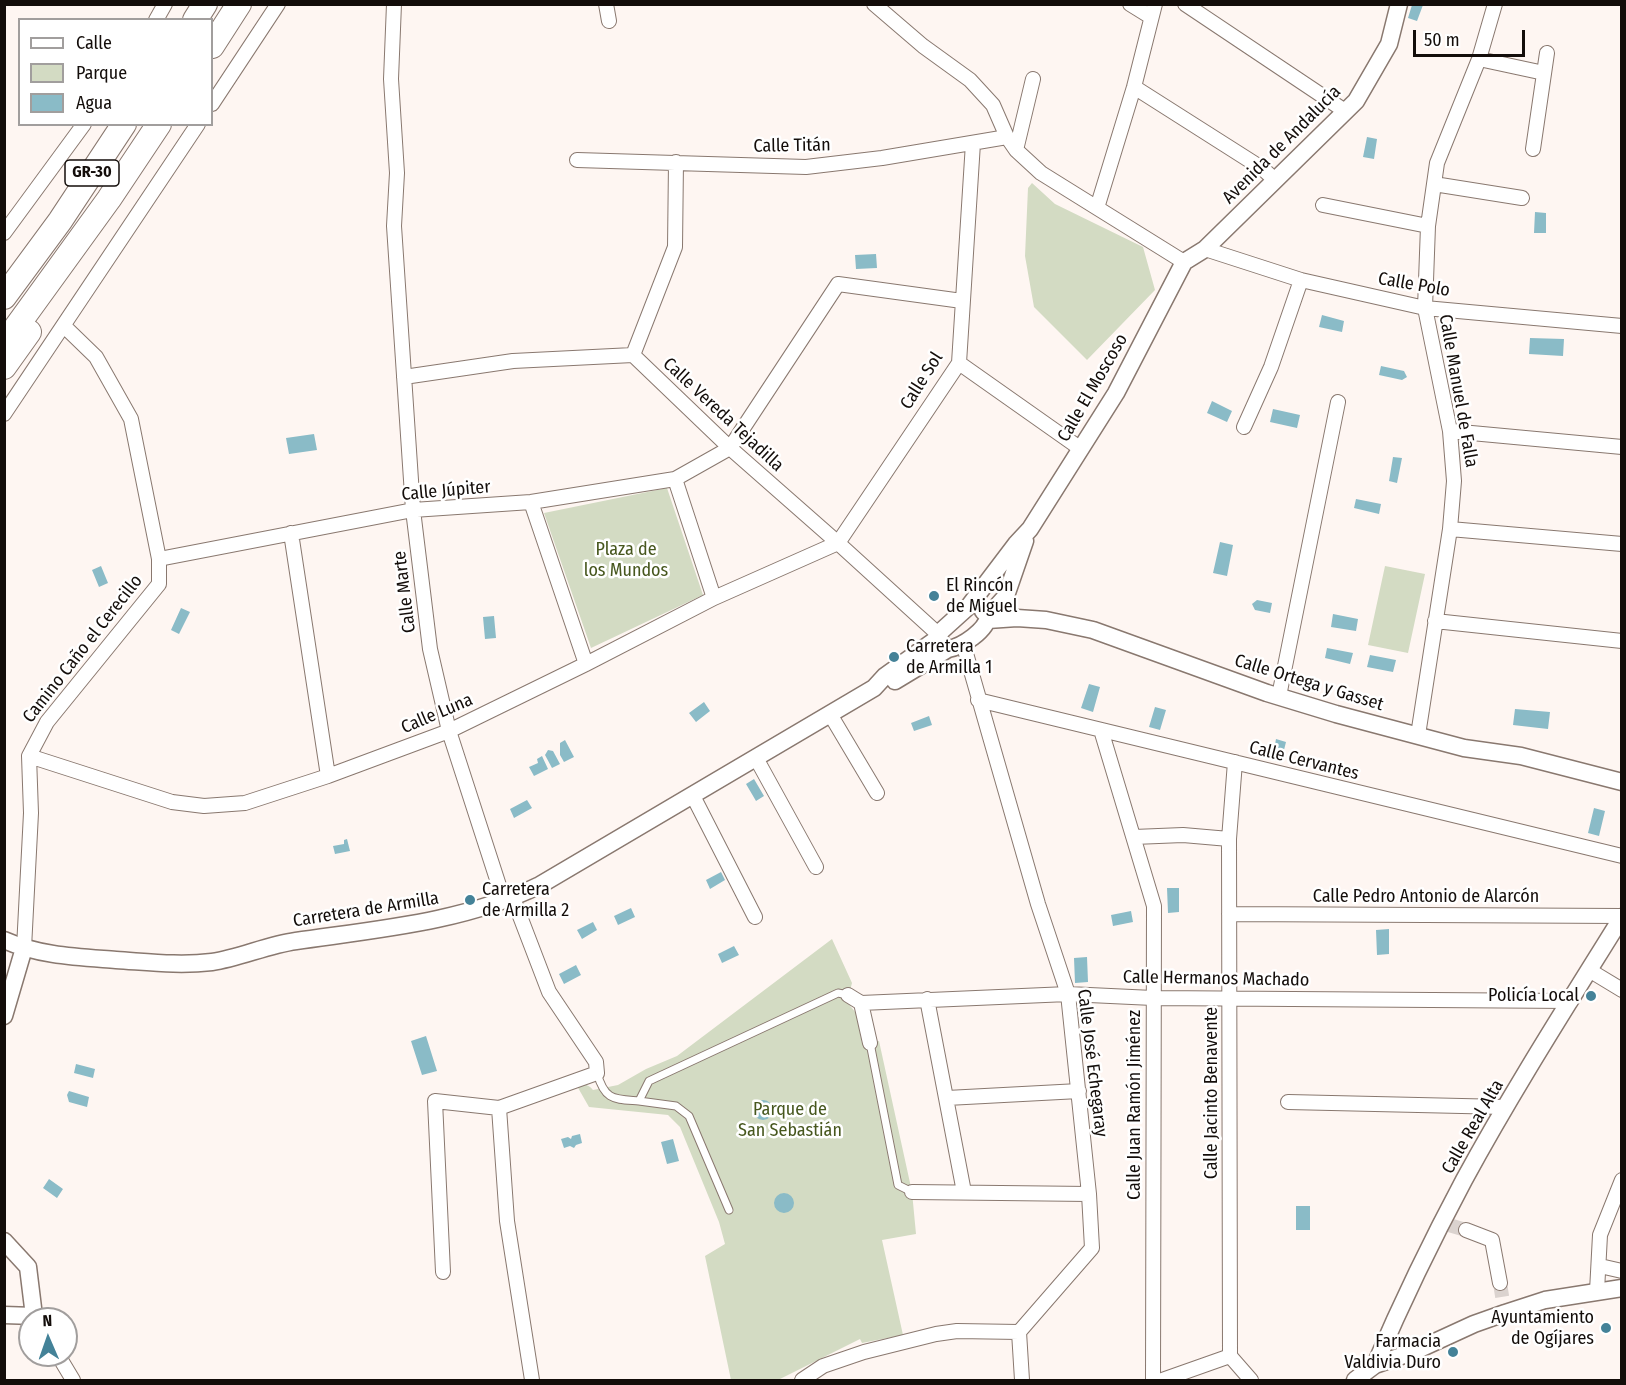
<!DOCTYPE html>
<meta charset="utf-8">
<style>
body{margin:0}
#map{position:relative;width:1626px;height:1385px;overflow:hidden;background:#fef6f2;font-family:"Fira Sans Condensed",sans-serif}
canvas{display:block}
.frame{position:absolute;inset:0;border:6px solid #130d0a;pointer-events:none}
.legend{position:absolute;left:18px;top:18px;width:195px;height:108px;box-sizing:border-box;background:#fff;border:2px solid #a19e9d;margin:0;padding:8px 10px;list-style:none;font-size:18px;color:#130d0a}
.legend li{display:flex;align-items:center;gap:12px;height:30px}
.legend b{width:30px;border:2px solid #a19e9d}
.north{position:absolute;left:18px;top:1307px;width:60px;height:60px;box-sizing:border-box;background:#fff;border:2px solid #a19e9d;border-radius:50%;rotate:358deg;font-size:16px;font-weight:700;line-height:24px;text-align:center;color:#130d0a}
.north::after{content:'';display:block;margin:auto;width:21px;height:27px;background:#448298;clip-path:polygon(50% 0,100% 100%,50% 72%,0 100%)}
.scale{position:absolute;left:1413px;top:30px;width:112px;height:27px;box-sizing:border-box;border:3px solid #130d0a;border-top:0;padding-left:8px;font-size:18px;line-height:21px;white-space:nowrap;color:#130d0a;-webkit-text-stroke:4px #fff;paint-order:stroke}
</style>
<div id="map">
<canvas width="1626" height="1385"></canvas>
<div class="frame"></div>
<ul class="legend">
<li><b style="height:8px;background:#fff"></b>Calle</li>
<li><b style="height:16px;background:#d3dbc3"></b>Parque</li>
<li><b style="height:16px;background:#8abbc7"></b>Agua</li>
</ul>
<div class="north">N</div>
<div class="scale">50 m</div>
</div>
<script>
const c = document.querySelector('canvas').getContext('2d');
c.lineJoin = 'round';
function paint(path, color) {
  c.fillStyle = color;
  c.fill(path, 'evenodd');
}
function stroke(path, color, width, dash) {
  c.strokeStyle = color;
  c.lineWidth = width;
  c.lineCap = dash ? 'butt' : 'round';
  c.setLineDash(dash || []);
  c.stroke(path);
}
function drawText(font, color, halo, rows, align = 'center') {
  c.font = font + ' "Fira Sans Condensed",sans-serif';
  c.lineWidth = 5;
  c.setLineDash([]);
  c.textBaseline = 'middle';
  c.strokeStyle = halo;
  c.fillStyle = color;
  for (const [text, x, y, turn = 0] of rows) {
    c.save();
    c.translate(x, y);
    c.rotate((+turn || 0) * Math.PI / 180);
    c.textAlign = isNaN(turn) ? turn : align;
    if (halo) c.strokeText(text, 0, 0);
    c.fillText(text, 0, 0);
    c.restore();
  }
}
const green = new Path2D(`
 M1032,183L1055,204L1143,247L1155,290L1087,360L1034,307L1025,256L1028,188Z
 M667,488L703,595L591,648L544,513Z
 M1385,566L1425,574L1408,653L1368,645Z
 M832,939L852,983L847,1002L856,1013L862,1043L879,1041L912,1192L916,1234L882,1240L903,1335L862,1343L860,1339L778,1380H731L705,1256L725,1244L719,1222L680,1127L668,1115L589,1107L577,1086C585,1084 588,1084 593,1090L618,1085L646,1069L677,1056Z`);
const water = new Path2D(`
 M1412,5H1423L1417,21L1408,18Z
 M1367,137L1377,139L1374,159L1363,157Z
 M1535,212L1546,213V233H1534Z
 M876,254L877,268L856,269L855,255Z
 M1322,315L1344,321L1342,332L1319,327Z
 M1530,338L1564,339L1563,356L1529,354Z
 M1381,366L1404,371L1407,377L1402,380L1379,375Z
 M1212,401L1232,411L1227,422L1207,413Z
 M1273,409L1300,415L1297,428L1270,422Z
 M314,434L317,450L289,454L286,438Z
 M1393,457L1402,458L1397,483L1389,481Z
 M1356,499L1381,504L1379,514L1354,508Z
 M1220,542L1233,545L1227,576L1213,573Z
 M101,566L108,583L99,587L92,570Z
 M1257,600L1272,603L1270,613L1255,610L1252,604Z
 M181,608L190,612L179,634L171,630Z
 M1333,614L1358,619L1356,631L1331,627Z
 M494,616L496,638L485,639L483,617Z
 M1327,648L1353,653L1350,664L1325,658Z
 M1370,655L1396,660L1393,672L1367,667Z
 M1089,684L1100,687L1093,712L1081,708Z
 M704,702L710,711L696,722L689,713Z
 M1155,707L1166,710L1160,730L1149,727Z
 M1515,709L1550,712L1548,729L1513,725Z
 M929,716L932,725L914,731L911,723Z
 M1276,739L1286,742L1281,762L1272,760Z
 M565,740L574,757L564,762L560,755V743Z
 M548,750L553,751L560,764L552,768L545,755Z
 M542,756L548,769L534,776L529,767L538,763L537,759Z
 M754,779L764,796L756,801L746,784Z
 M527,800L532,808L514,818L510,809Z
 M1594,808L1605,811L1599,836L1588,833Z
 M347,839L350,851L335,854L333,846L344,844V840Z
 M721,872L725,880L710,889L706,880Z
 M1167,888H1179V912L1168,913Z
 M631,908L635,917L618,925L614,916Z
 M1131,911L1133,922L1113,926L1111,915Z
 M593,922L597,930L582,939L577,930Z
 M1389,929V954L1377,955L1376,930Z
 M734,946L739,955L722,963L718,954Z
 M1087,957L1088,982L1075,983L1074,958Z
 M576,965L581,975L564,984L559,974Z
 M426,1036L437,1071L422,1075L411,1041Z
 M76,1064L95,1069L93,1078L74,1073Z
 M69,1091L89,1097L87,1107L69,1102L67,1095Z
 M753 1110a10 10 0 1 1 20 0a10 10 0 1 1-20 0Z
 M580,1134L582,1143L576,1145L574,1148L570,1146L564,1148L561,1139L568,1137L571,1139L572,1136Z
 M673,1139L679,1161L667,1164L661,1142Z
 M49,1179L63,1189L57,1198L43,1188Z
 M774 1203a10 10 0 1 1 20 0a10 10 0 1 1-20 0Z
 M1296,1206H1310V1230H1296Z`);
const minorTunnel = new Path2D(`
 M1449,1225L1466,1230
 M1500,1283L1503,1302`);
const service = new Path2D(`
 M870,1043L898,1185L912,1192
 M597,1073C605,1101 614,1099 639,1101L649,1081L838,993L848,995
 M639,1101L676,1106L689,1116L729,1210`);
const minor = new Path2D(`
 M394,4L391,79L397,173L394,226L413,510L430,649L449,731L504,901
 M606,4L609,21
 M874,4L923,46L970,80L993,105L1007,137L1016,150L1041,173L1184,262
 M1130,4L1151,17
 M1185,4L1345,111
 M156,20L165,4
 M1479,59L1544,73
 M1134,87L1263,169L1275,180
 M212,104L278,4
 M1533,149L1547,53
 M1016,150L1033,79
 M577,160L806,167L882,158L1007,137
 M1434,184L1522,198
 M1323,205L1428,226
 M1097,208L1134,87L1155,4
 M4,233L84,124
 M1205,249L1301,280L1425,308L1622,326
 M633,355L730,448L838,543L938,634
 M633,355L675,247L676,162
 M959,363L1081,449
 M404,377L513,361L633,355
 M4,414L198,124
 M1244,427L1271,367L1301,280
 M1450,431L1622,447
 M675,479L714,598
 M531,502L586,664
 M1450,529L1622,544
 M291,533L328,776
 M159,559L413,510L531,502L675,479L730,448L838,284L962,301
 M1435,621L1622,641
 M963,643L1038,904L1068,994L1089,1194L1092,1248L1019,1332
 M1279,696L1338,402
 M978,700L1622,856
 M830,714L877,793
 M1101,730L1154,906L1153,1380
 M1418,735L1450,529L1454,481L1450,431L1425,308L1428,226L1437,163L1479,59L1495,4
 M29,756L172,802L204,806L245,803L328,776L449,731L586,664L714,598L838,543L959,363L973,143
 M756,758L816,867
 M1235,762L1229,839L1230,1356L1251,1380
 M693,796L755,917
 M1134,837L1183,835L1229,839
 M1229,914L1622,916
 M24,948L31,813L29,756L47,722L159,584V559L131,419L96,357L64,326
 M1589,970L1622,990
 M848,995L861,1003L870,1043
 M927,999L964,1192
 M861,1003L1068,994L1153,998L1571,1001
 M947,1098L1079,1091
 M1288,1102L1505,1107
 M499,1108L507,1221L532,1380
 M912,1192L1089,1194
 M1466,1230L1492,1240L1500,1283
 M1600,1266L1622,1271
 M443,1272L435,1101L499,1108L597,1073L596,1062L549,992L513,898
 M1597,1291L1600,1235L1622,1180
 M1019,1332L1022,1380
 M58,1355L73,1380
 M802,1380L823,1366L864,1352L936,1334L957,1331L1019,1332
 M1162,1380L1230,1356`);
const tertiary = new Path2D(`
 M988,616L1006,596L1025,541
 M988,620L1017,618L1046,620L1093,630L1267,693L1336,714L1464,748L1521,756L1622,782
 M948,649L942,644L938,634L969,606L1016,544L1030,529L1116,393L1184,262L1205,249L1356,101L1389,44L1399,4
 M895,681L948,649C962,647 987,630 988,616L983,611
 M4,940C40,956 77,957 116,960C148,962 179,966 212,962C240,958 267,945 296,941C379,929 464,922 540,885L874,688L885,676L938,638
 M4,1016L24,948
 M4,1241L28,1267L34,1316L4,1315
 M1375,1365C1402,1302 1432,1240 1464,1180C1513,1090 1568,1004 1622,917
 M1355,1380L1375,1365L1413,1352L1474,1324L1505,1313L1545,1300L1622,1288`);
const motorway = new Path2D(`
 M195,20L205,4
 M212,46L239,4
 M4,297L60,221L124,124
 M4,344L109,199L159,124
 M4,367L29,332`);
const markers = [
 [934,596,6,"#448298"],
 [894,657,6,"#448298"],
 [470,900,6,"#448298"],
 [1591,996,6,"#448298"],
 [1606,1328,6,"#448298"],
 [1453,1352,6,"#448298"]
];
const shields = [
 [92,173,54]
];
const shieldNames = [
 ["GR-30",92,173]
];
const streetNames = [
 ["Avenida de Andalucía",1282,145,-45],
 ["Calle Titán",792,146,-1],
 ["Calle Polo",1414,285,10],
 ["Calle Sol",922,381,-58],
 ["Calle El Moscoso",1093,388,-60],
 ["Calle Manuel de Falla",1458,391,80],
 ["Calle Vereda Tejadilla",723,415,43],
 ["Calle Júpiter",446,491,-5],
 ["Calle Marte",405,592,-97],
 ["Camino Caño el Cerecillo",83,649,-52],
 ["Calle Ortega y Gasset",1309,683,17],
 ["Calle Luna",437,714,-23],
 ["Calle Cervantes",1304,761,14],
 ["Calle Pedro Antonio de Alarcón",1426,897],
 ["Carretera de Armilla",366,910,-9],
 ["Calle Hermanos Machado",1216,979,1],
 ["Calle José Echegaray",1092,1063,83],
 ["Calle Jacinto Benavente",1212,1093,-90],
 ["Calle Juan Ramón Jiménez",1135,1105,-90],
 ["Calle Real Alta",1473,1127,-60]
];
const parkNames = [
 ["Plaza de",626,550],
 ["los Mundos",626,571],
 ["Parque de",790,1110],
 ["San Sebastián",790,1131]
];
const poiNames = [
 ["El Rincón",946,586],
 ["de Miguel",946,607],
 ["Carretera",906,647],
 ["de Armilla 1",906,668],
 ["Carretera",482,890],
 ["de Armilla 2",482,911],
 ["Policía Local",1579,996,"right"],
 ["Ayuntamiento",1594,1318,"right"],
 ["de Ogíjares",1594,1339,"right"],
 ["Farmacia",1441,1342,"right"],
 ["Valdivia Duro",1441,1363,"right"]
];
paint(green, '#d3dbc3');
paint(water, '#8abbc7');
stroke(minorTunnel, '#dbd3cf', 14, [14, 7]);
stroke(service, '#89786f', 9);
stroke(minor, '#89786f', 16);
stroke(tertiary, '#89786f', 19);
stroke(motorway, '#89786f', 26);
stroke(service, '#fff', 7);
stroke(minor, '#fff', 14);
stroke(tertiary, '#fff', 16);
stroke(motorway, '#fff', 24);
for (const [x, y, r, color] of markers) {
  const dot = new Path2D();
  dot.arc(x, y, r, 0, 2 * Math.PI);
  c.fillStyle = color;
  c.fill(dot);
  stroke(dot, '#fff', 2);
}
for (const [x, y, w] of shields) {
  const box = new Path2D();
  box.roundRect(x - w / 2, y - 13, w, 26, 4.5);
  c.fillStyle = '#fff';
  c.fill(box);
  stroke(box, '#130d0a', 1.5);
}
drawText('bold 16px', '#130d0a', null, shieldNames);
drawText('18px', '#130d0a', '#fff', streetNames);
drawText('18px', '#47571e', '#fff', parkNames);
drawText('18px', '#130d0a', '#fff', poiNames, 'left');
</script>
